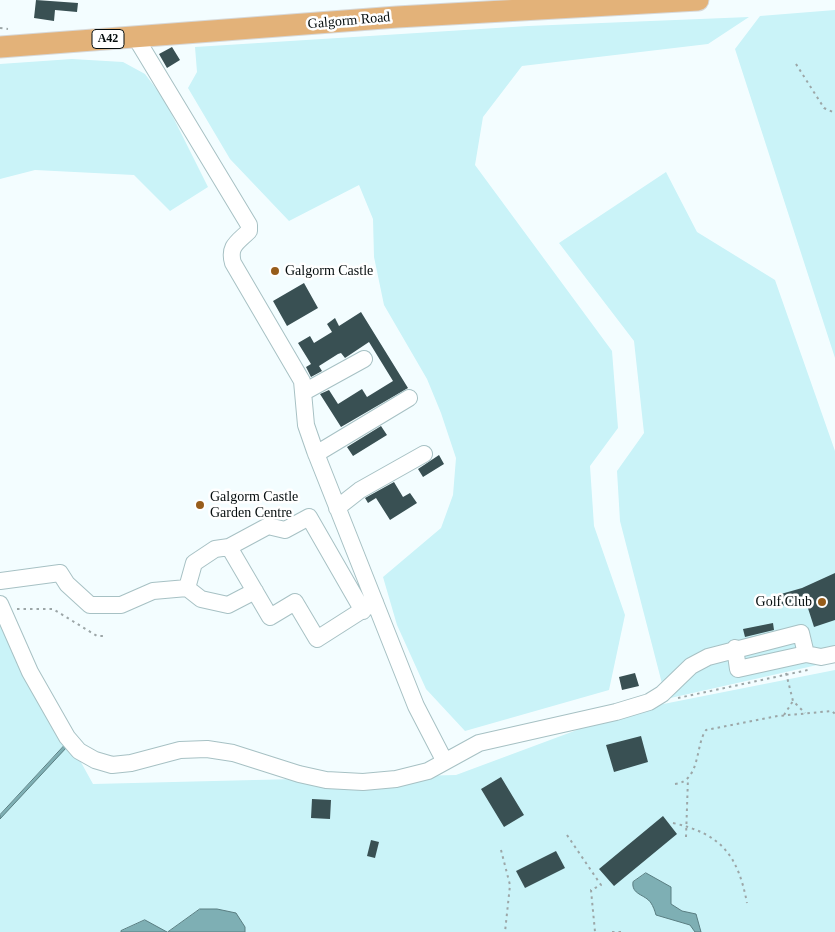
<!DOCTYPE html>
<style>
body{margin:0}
canvas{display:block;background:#f3fdff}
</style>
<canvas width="835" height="932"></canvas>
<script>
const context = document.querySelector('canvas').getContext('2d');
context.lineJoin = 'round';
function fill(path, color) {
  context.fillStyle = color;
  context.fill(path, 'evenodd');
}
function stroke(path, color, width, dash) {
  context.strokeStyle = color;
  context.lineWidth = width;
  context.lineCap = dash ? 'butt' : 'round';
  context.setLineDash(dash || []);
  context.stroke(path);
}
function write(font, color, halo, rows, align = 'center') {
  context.font = font + ' "Times New Roman",serif';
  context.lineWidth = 5;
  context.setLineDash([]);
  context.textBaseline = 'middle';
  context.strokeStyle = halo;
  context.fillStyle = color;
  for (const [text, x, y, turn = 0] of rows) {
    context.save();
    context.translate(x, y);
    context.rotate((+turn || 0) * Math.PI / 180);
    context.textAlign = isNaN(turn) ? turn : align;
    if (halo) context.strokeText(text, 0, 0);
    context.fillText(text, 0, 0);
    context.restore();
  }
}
fill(new Path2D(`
 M835 10V358L735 49 760 16Z
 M749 17 708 44 522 66 483 117 475 165 612 351 618 428 590 466 594 526 625 615 609 690 465 731 426 689 397 625 383 577 441 528 453 495 456 458 441 413 427 379 384 305 374 257 373 219 359 185 289 221 230 159 188 88 197 72 195 47 528 26Z
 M72 59 123 62 145 74 164 99 208 187 170 211 134 175 35 170 0 179V64Z
 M666 172 697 232 775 280 835 451V661L666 699 620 521 617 471 644 433 634 341 559 243Z
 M0 616 93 784 456 775 628 711 835 670V932H0Z`), '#caf3f8');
const water = new Path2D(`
 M65 745 67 747 0 819V815Z
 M646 873 671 887V904L682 911 696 914 701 932H695L690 925 656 915C655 911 653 906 651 903 645 894 631 895 633 882Z
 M200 909H217L236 913 245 927V932H168Z
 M145 920 167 932H121V931Z`);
fill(water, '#7eafb4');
stroke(water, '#5a7e82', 1);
fill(new Path2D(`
 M36 0 78 3 77 12 55 10 54 21 34 18Z
 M172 47 180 60 167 68 159 54Z
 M304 283 318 308 287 326 273 301Z
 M361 312 408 388 341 427 320 394 329 390 338 404 362 389 367 397 393 381 369 342 345 358 341 353 338 354 319 366 322 371 311 377 306 367 311 364 298 343 310 336 314 343 332 332 327 324 335 318 339 326Z
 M381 426 387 435 353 456 347 447Z
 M439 455 444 464 423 477 418 469Z
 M394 482 403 497 410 493 417 503 390 520 376 498 368 503 365 498Z
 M835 573V620L814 627 805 599 778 607 774 596 802 588Z
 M773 623 774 630 745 637 743 629Z
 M635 673 639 686 622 690 619 677Z
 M641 736 648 762 614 772 606 745Z
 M501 777 524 815 504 827 481 789Z
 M312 799 331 800 330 819 311 818Z
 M663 816 677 834 614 886 599 869Z
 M371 840 379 842 375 858 367 856Z
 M556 851 565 868 525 888 516 871Z`), '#395053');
const minor = new Path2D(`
 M136 38 249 225V231C238 242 228 246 233 263L302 381 306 425 315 451 416 706 444 760
 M304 392 364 359
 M316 454 409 398
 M337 508 360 490 424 454
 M229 547 268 526 285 530 309 517 363 611
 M0 581 60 573 67 584 90 605H121L153 591 187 588 194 563 215 549 229 547 270 617 295 602 317 639 375 602
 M187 588 201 599 228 605 255 591
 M0 604 30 672 67 737 79 751 95 760 112 765 131 763 180 750 207 749 233 753 299 774 326 780 363 782 396 779 428 771 479 743 616 712 649 702 662 694 691 666 708 657 801 633 806 654 821 657 835 654
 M735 648 738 669 806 654`);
const major = new Path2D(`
 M0 47 397 17 698 0`);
stroke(minor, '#a7c1c4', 18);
stroke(major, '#d7d8d8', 23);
stroke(new Path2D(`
 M0 28 8 29
 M796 64 824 108 835 113
 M17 609H53L97 636H104
 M786 673 793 701 805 713
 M678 698 808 670
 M784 715 793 701
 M675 784C701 781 695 745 706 730L778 716 832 711 835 714
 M673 823C722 834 738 856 747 903
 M567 835 601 885 591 890 595 932
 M686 837 688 778
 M501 850 510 885 505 932
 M612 932H625`), '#9ca6a7', 2, [2.5, 4]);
stroke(minor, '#fff', 16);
stroke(major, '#e3b279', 21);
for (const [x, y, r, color] of [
 [275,271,5,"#975d1b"],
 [200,505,5,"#975d1b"],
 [822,602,5,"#975d1b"]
]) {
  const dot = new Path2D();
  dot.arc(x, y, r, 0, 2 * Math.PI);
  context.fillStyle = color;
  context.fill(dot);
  stroke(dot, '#fff', 2);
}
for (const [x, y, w] of [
 [108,39,32]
]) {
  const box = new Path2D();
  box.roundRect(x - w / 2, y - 9.5, w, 19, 4);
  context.fillStyle = '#fff';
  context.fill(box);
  stroke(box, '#050d0e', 1);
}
write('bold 12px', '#050d0e', null, [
 ["A42",108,39]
]);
write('14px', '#050d0e', '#fff', [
 ["Galgorm Road",349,21,-5]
]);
write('14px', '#050d0e', '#fff', [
 ["Galgorm Castle",285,271],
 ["Galgorm Castle",210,497],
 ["Garden Centre",210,513],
 ["Golf Club",812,602,"right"]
], 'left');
</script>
